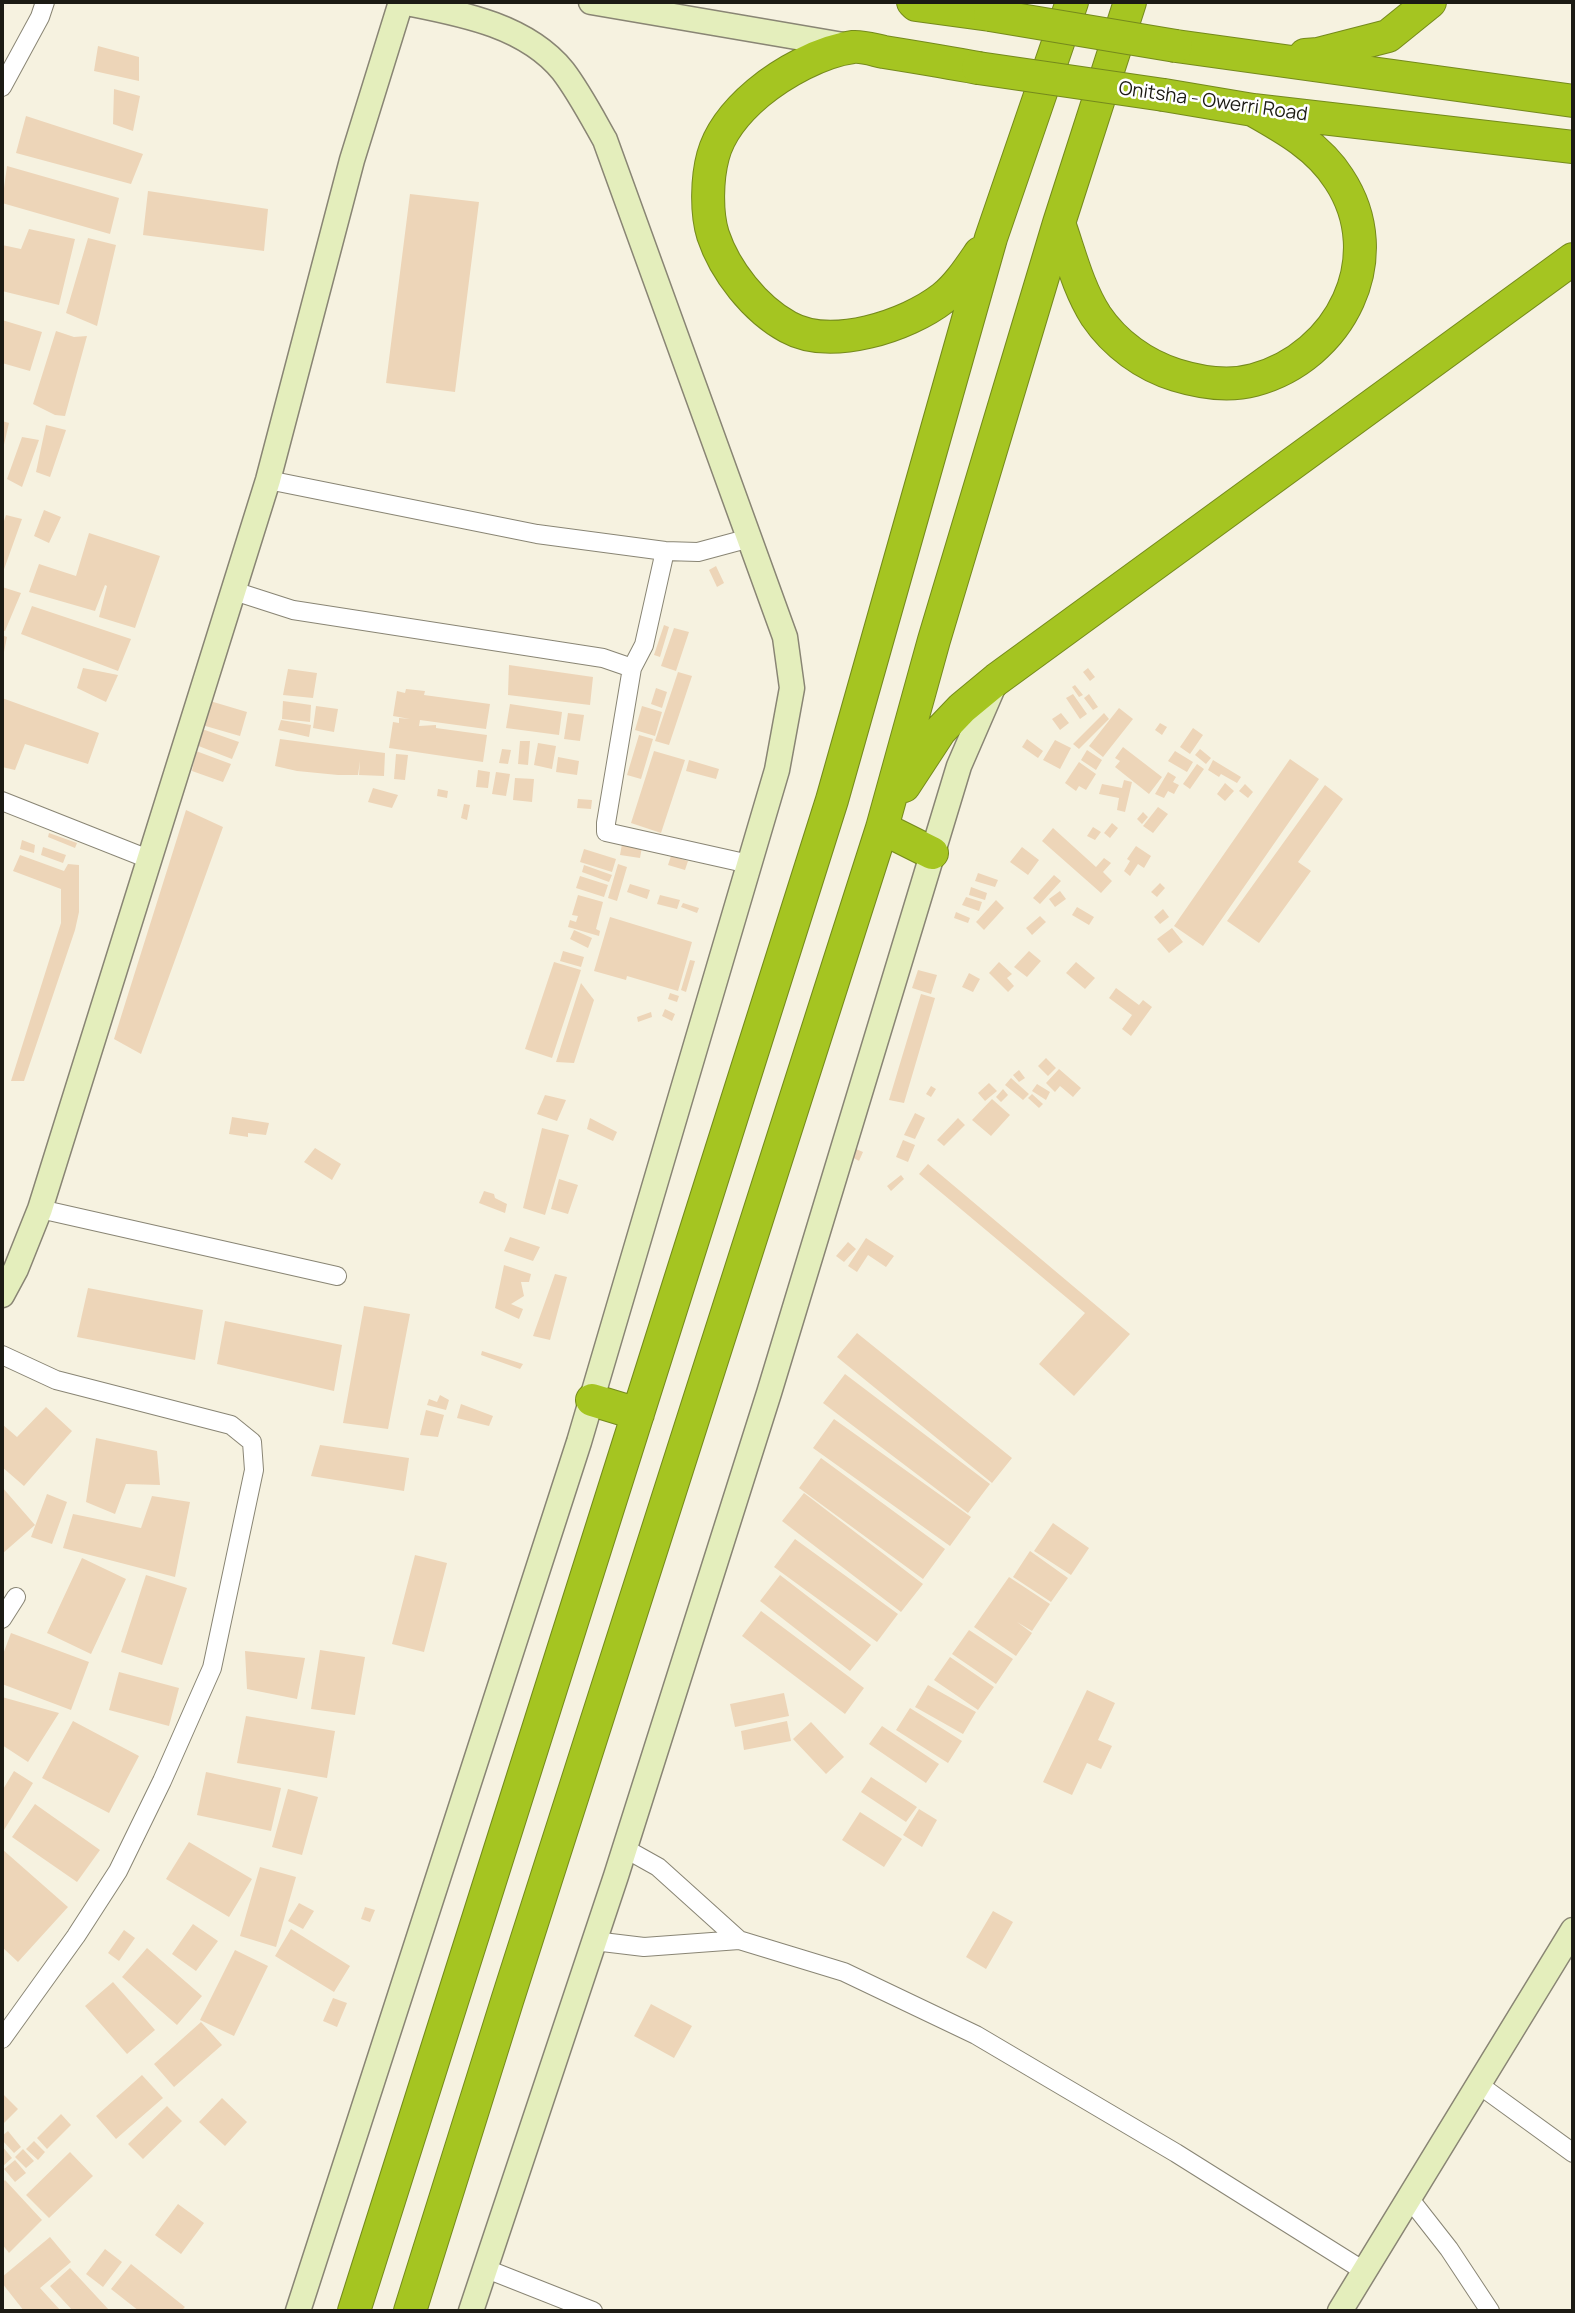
<!DOCTYPE html>
<style>
body{margin:0}
#map{position:relative;width:1575px;height:2313px;overflow:hidden;background:#f6f2e0;font-family:Manrope,sans-serif}
canvas{display:block}
.frame{position:absolute;inset:0;border:4px solid #1c1b14;pointer-events:none}
</style>
<div id="map">
<canvas width="1575" height="2313"></canvas>
<div class="frame"></div>
</div>
<script>
const context = document.querySelector('canvas').getContext('2d');
context.lineJoin = 'round';
function fill(path, color) {
  context.fillStyle = color;
  context.fill(path, 'evenodd');
}
function stroke(path, color, width, dash) {
  context.strokeStyle = color;
  context.lineWidth = width;
  context.lineCap = dash ? 'butt' : 'round';
  context.setLineDash(dash || []);
  context.stroke(path);
}
function write(font, color, halo, rows, align = 'center') {
  context.font = font + ' Manrope,sans-serif';
  context.lineWidth = 5;
  context.setLineDash([]);
  context.textBaseline = 'middle';
  context.strokeStyle = halo;
  context.fillStyle = color;
  for (const [text, x, y, turn = 0] of rows) {
    context.save();
    context.translate(x, y);
    context.rotate((+turn || 0) * Math.PI / 180);
    context.textAlign = isNaN(turn) ? turn : align;
    if (halo) context.strokeText(text, 0, 0);
    context.fillText(text, 0, 0);
    context.restore();
  }
}
fill(new Path2D(`
 M98 46 139 57V81L94 71Z
 M114 89 140 96 133 131 113 124Z
 M26 116 143 154 131 184 16 153Z
 M7 166 119 198 110 234 2 203Z
 M148 191 268 209 264 251 143 235Z
 M410 194 479 202 455 392 386 383Z
 M29 229 75 239 59 305 2 291V245L21 249Z
 M88 238 116 245 97 326 66 313Z
 M2 320 42 332 30 371 2 363Z
 M56 331 74 337 87 336 65 416 55 415 33 404Z
 M2 421 9 423 3 449H2Z
 M46 425 66 430 50 477 36 472Z
 M22 437 39 440 22 487 7 479Z
 M44 510 61 517 49 543 34 536Z
 M6 515 22 519 2 575V527Z
 M89 533 160 556 135 628 99 617 107 586 105 585 95 611 29 592 39 564 76 576Z
 M716 566 724 583 717 587 709 570Z
 M2 587 21 593 5 631 2 630Z
 M32 606 131 639 118 671 21 634Z
 M664 625 669 627 660 657 654 655Z
 M674 628 689 632 676 671 661 666Z
 M2 635 7 637 3 657 2 656Z
 M509 665 593 677 590 705 508 695Z
 M83 668 118 675 106 702 77 688Z
 M1088 668 1095 677 1090 681 1083 672Z
 M288 669 317 673 313 698 283 695Z
 M678 672 692 676 669 745 655 741Z
 M1075 685 1083 695 1079 697 1072 687Z
 M656 688 667 692 662 708 651 704Z
 M406 689 425 691 424 695 490 704 486 729 420 720 419 726 436 725V728L487 735 483 762 389 748 393 722 399 723V718L410 719 393 716 397 691 405 693Z
 M1073 694 1087 714 1080 719 1066 698Z
 M1089 694 1098 707 1093 710 1084 698Z
 M2 698 99 733 88 764 25 744 15 770 2 767Z
 M210 701 247 712 240 736 202 725Z
 M283 701 311 705 310 722 282 719Z
 M510 704 562 712 559 735 506 728Z
 M316 706 338 709 334 732 313 728Z
 M642 706 662 712 655 736 635 730Z
 M1119 708 1133 719 1103 757 1089 746Z
 M568 713 584 715 580 741 564 739Z
 M1061 713 1069 723 1060 730 1052 719Z
 M1104 713 1109 719 1079 749 1073 744Z
 M281 720 311 725 309 737 278 730Z
 M1160 723 1167 727 1162 735 1155 730Z
 M1193 728 1203 735 1190 754 1180 747Z
 M202 729 239 742 232 759 196 745Z
 M639 735 653 739 641 779 627 775Z
 M280 739 385 753 384 776 359 775 360 761 358 775H338L297 771 275 766Z
 M1027 739 1043 751 1038 758 1022 747Z
 M1055 740 1071 748 1060 769 1043 760Z
 M520 741H530L528 765 518 764Z
 M538 743 556 746 552 769 534 765Z
 M1123 747 1162 777 1149 794 1115 767 1120 761 1115 758Z
 M502 749 511 750 508 764 499 763Z
 M1200 749 1211 758 1206 764 1195 755Z
 M1087 750 1102 760 1096 770 1081 760Z
 M196 751 231 764 223 782 192 771Z
 M654 751 685 760 661 833 631 823Z
 M1175 751 1193 762 1187 772 1168 761Z
 M396 754 408 755 405 780 394 779Z
 M558 757 579 761 577 775 556 772Z
 M1290 759 1319 779 1203 946 1174 926Z
 M689 760 719 769 716 779 686 771Z
 M1213 760 1241 777 1237 783 1221 774 1219 777 1208 770Z
 M1079 762 1096 774 1086 790 1079 786 1076 791 1065 783Z
 M1197 764 1204 769 1190 789 1183 784Z
 M478 770 490 772 488 788 476 787Z
 M496 772 510 774 506 796 492 794Z
 M1168 772 1176 777 1173 782 1179 785 1174 794 1168 791 1164 798 1155 794Z
 M515 778 534 779 532 802 513 800Z
 M1124 780 1132 782 1125 812 1117 810 1119 798 1099 794 1102 784 1122 788Z
 M1225 783 1234 791 1225 801 1217 794Z
 M1245 784 1253 792 1248 798 1239 791Z
 M1325 785 1343 799 1298 862 1311 871 1259 943 1227 921Z
 M373 788 398 795 392 808 368 802Z
 M438 789 448 791 447 798 437 796Z
 M578 799 592 800 591 809 577 808Z
 M464 804 470 805 467 820 461 818Z
 M1158 807 1168 814 1153 833 1143 826Z
 M186 810 223 827 141 1054 114 1039Z
 M1143 812 1148 817 1142 824 1137 819Z
 M1112 823 1118 828 1110 838 1104 833Z
 M1093 827 1101 832 1095 840 1087 836Z
 M1053 828 1096 867 1104 858 1111 863 1103 872 1112 881 1101 893 1042 841Z
 M49 833 77 843 75 848 48 837Z
 M22 840 35 845 34 853 20 849Z
 M622 844 642 847 640 858 620 855Z
 M1136 846 1151 856 1144 868 1138 864 1130 876 1124 871 1130 861 1127 859Z
 M43 847 66 855 63 863 41 855Z
 M1022 847 1039 860 1028 875 1010 862Z
 M584 849 616 859 612 872 580 862Z
 M20 855 64 871 68 864 79 865V912L75 930 24 1081H11L61 923V889L13 871Z
 M671 856 688 861 685 870 668 865Z
 M618 864 627 867 617 901 608 898Z
 M584 865 612 875 609 882 582 872Z
 M978 873 998 880 995 887 975 881Z
 M1054 875 1061 881 1040 904 1033 898Z
 M580 876 608 885 604 897 576 888Z
 M1160 883 1165 888 1157 897 1151 892Z
 M630 884 650 890 647 899 627 892Z
 M971 887 987 893 985 900 969 895Z
 M1060 891 1066 899 1055 907 1049 899Z
 M578 895 603 902 596 929 600 931 599 936 568 927 570 920 576 922 578 916 572 915Z
 M660 895 680 900 677 909 657 904Z
 M966 897 982 902 979 911 962 905Z
 M996 900 1004 908 984 930 976 922Z
 M683 903 699 908 697 913 681 907Z
 M1077 907 1094 917 1089 925 1072 915Z
 M1163 909 1169 917 1160 924 1154 917Z
 M956 912 970 918 968 923 954 918Z
 M1040 916 1046 922 1032 935 1026 928Z
 M610 917 692 942 678 991 627 976 626 980 594 971Z
 M1172 928 1183 942 1169 953 1157 939Z
 M574 930 592 938 588 948 570 939Z
 M563 951 584 957 581 967 560 961Z
 M1029 951 1041 961 1027 977 1014 967Z
 M690 960 695 961 686 992 681 990Z
 M554 962 581 970 552 1058 525 1049Z
 M999 962 1012 974 1007 978 1014 986 1008 992 989 973Z
 M1076 962 1095 978 1085 989 1066 973Z
 M918 970 937 975 931 994 912 988Z
 M969 973 980 979 973 992 962 987Z
 M581 983 594 1000 574 1063 556 1062Z
 M1116 988 1139 1005 1143 1000 1152 1007 1131 1036 1122 1029 1132 1015 1109 998Z
 M670 993 679 996 677 1002 668 999Z
 M921 994 935 998 904 1103 889 1100Z
 M665 1009 675 1014 672 1021 662 1016Z
 M651 1012 652 1017 638 1022 637 1017Z
 M1046 1058 1056 1068 1048 1076 1038 1066Z
 M1059 1069 1081 1088 1073 1097 1060 1086 1055 1092 1046 1083Z
 M1019 1070 1025 1078 1019 1082 1013 1075Z
 M1011 1078 1029 1094 1023 1100 1005 1085Z
 M989 1083 997 1091 985 1101 978 1093Z
 M1037 1084 1050 1092 1046 1100 1032 1091Z
 M931 1086 936 1089 931 1097 926 1094Z
 M1003 1089 1008 1095 1001 1102 996 1097Z
 M1032 1094 1043 1104 1039 1108 1028 1098Z
 M545 1095 566 1100 557 1121 537 1114Z
 M992 1099 1010 1115 991 1136 972 1120Z
 M915 1113 925 1118 915 1139 904 1135Z
 M232 1117 269 1123 266 1135 248 1133V1137L229 1134Z
 M590 1118 617 1132 613 1141 587 1129Z
 M958 1118 965 1125 944 1146 937 1140Z
 M542 1128 569 1135 545 1215 523 1208Z
 M903 1140 915 1145 908 1162 896 1157Z
 M315 1148 341 1164 332 1180 304 1162Z
 M856 1149 863 1152 859 1161 852 1157Z
 M928 1164 1130 1334 1074 1396 1039 1364 1085 1313 919 1174Z
 M901 1175 904 1179 891 1191 887 1186Z
 M559 1179 578 1185 568 1214 551 1209Z
 M484 1191 494 1194 495 1198 507 1204 505 1213 479 1203Z
 M510 1237 540 1247 533 1261 504 1251Z
 M866 1238 894 1256 886 1267 868 1255 857 1272 848 1266Z
 M848 1242 856 1249 844 1262 836 1256Z
 M504 1265 531 1274 529 1282H521L524 1296 511 1304 523 1309 519 1319 495 1308Z
 M555 1274 567 1277 550 1340 533 1336Z
 M88 1288 203 1310 195 1360 77 1337Z
 M364 1306 410 1314 388 1429 343 1423Z
 M225 1321 342 1345 334 1391 217 1364Z
 M857 1333 1012 1458 992 1483 837 1357Z
 M482 1351 523 1364 520 1369 481 1355Z
 M845 1374 990 1484 968 1513 823 1403Z
 M440 1395 449 1400 446 1410 427 1405 429 1399 437 1402Z
 M461 1404 493 1416 489 1426 457 1418Z
 M46 1407 72 1431 24 1486 2 1467V1424L17 1437Z
 M426 1410 444 1415 438 1437 420 1435Z
 M834 1419 971 1517 950 1546 813 1448Z
 M96 1438 157 1451 160 1485 126 1484 115 1514 86 1502Z
 M320 1445 409 1458 404 1491 311 1476Z
 M821 1458 945 1549 923 1579 799 1488Z
 M2 1487 35 1525 2 1554Z
 M804 1493 923 1584 901 1612 782 1521Z
 M47 1494 67 1502 52 1544 31 1537Z
 M152 1496 190 1502 175 1577 63 1548 73 1514 141 1528Z
 M1053 1523 1089 1548 1071 1575 1034 1551Z
 M795 1539 898 1614 877 1642 774 1567Z
 M1030 1551 1068 1578 1051 1602 1013 1577Z
 M415 1555 447 1563 424 1652 392 1644Z
 M82 1558 126 1579 91 1654 47 1633Z
 M146 1575 187 1588 162 1665 121 1652Z
 M780 1575 871 1645 850 1671 760 1601Z
 M1009 1577 1050 1604 1032 1631 1017 1622 1032 1633 1016 1656 974 1627Z
 M761 1611 864 1688 845 1714 742 1636Z
 M969 1630 1013 1659 996 1684 952 1654Z
 M11 1633 89 1662 71 1710 2 1684V1657Z
 M320 1650 365 1657 355 1715 311 1709Z
 M245 1651 305 1658 297 1699 247 1689Z
 M950 1657 994 1687 978 1710 934 1680Z
 M119 1672 179 1688 169 1726 109 1710Z
 M928 1685 976 1712 963 1734 915 1707Z
 M1087 1690 1115 1703 1098 1740 1112 1746 1101 1769 1087 1763 1072 1795 1043 1782Z
 M784 1693 789 1716 735 1727 730 1704Z
 M2 1697 59 1713 28 1762 2 1745Z
 M910 1708 962 1741 948 1763 896 1730Z
 M246 1716 335 1731 327 1778 237 1763Z
 M73 1721 139 1756 109 1813 42 1778Z
 M787 1721 791 1741 744 1750 741 1731Z
 M811 1722 844 1757 826 1774 793 1739Z
 M882 1726 939 1764 926 1783 869 1744Z
 M14 1771 33 1783 4 1830 2 1827V1791Z
 M206 1772 281 1788 271 1831 197 1815Z
 M871 1777 917 1807 906 1822 861 1792Z
 M288 1789 318 1797 302 1855 272 1847Z
 M35 1804 100 1850 77 1882 12 1837Z
 M919 1809 937 1820 922 1847 903 1835Z
 M860 1812 902 1839 884 1867 842 1840Z
 M189 1842 252 1879 229 1917 166 1879Z
 M2 1849 68 1907 18 1962 2 1947Z
 M260 1867 296 1877 276 1947 240 1936Z
 M299 1903 314 1911 303 1929 288 1921Z
 M365 1907 375 1910 370 1922 361 1919Z
 M993 1911 1013 1922 986 1969 966 1957Z
 M193 1924 218 1941 196 1971 172 1954Z
 M291 1929 350 1966 334 1992 275 1956Z
 M124 1930 135 1938 119 1961 108 1953Z
 M147 1948 202 1996 177 2025 122 1977Z
 M235 1950 268 1966 234 2036 200 2020Z
 M113 1982 155 2030 127 2054 85 2006Z
 M333 1998 347 2003 337 2027 323 2021Z
 M651 2004 692 2026 674 2058 634 2036Z
 M201 2022 222 2045 174 2087 154 2064Z
 M142 2075 163 2098 116 2139 96 2116Z
 M2 2093 18 2109 3 2124 2 2122Z
 M222 2098 247 2122 225 2146 199 2122Z
 M167 2106 182 2121 143 2159 128 2144Z
 M61 2114 71 2125 47 2149 37 2138Z
 M8 2131 21 2147 14 2153 2 2140V2136Z
 M34 2141 45 2152 38 2160 26 2149Z
 M2 2146 12 2158 2 2167Z
 M23 2149 34 2161 26 2168 15 2157Z
 M70 2152 93 2176 49 2218 26 2195Z
 M15 2160 26 2173 15 2182 4 2169Z
 M5 2180 42 2220 9 2253 2 2244V2183Z
 M178 2204 204 2223 181 2254 155 2235Z
 M50 2237 71 2262 40 2288 61 2311H24L2 2283V2277Z
 M105 2249 122 2262 103 2287 86 2274Z
 M131 2264 185 2307 181 2311H139L111 2289Z
 M70 2268 110 2311H73L50 2286Z`), '#edd5b8');
const street = new Path2D(`
 M2 87 40 17 45 2
 M268 480 537 534 665 551 698 552 750 538
 M234 591 293 610 603 658 632 668 644 645 665 551
 M632 668 606 823V832L749 864
 M2 801 151 860
 M40 1209 337 1276
 M2 1355 56 1380 231 1425 252 1442 254 1470 212 1668 162 1781 118 1871 76 1936 2 2039
 M2 1619 16 1597
 M624 1848 658 1867 739 1940
 M594 1941 644 1947 739 1940 844 1972 976 2035 1176 2153 1364 2271
 M1478 2084 1573 2153
 M1409 2198 1449 2249 1490 2311
 M484 2268 593 2311`);
const secondary = new Path2D(`
 M591 2 849 46
 M2 1295 16 1269 40 1209 268 480 352 160 401 2
 M298 2311 579 1442 777 770 792 688 785 637 605 140C592 117 579 92 563 71 525 24 457 13 402 2
 M471 2311 616 1876 769 1393 959 766 995 683
 M1340 2311 1573 1930`);
const highway = new Path2D(`
 M913 2 916 5 990 15
 M1176 46 1573 101
 M1305 55 1318 54 1388 36 1430 2
 M978 68C946 62 915 57 884 52 874 50 862 46 853 47 821 51 782 73 758 93 739 109 720 130 713 156 707 178 706 213 713 235 725 271 755 309 788 327 831 351 907 326 943 298 958 286 969 269 980 253
 M1164 95 1253 110 1573 147
 M1059 223C1070 254 1078 288 1096 316 1115 344 1144 365 1176 375 1202 383 1228 387 1254 380 1340 357 1391 258 1339 179 1319 147 1285 128 1253 110
 M904 786 940 731 962 708 997 679 1573 259
 M882 828 932 853
 M592 1400 638 1414
 M354 2311 832 800 991 238 1072 2
 M410 2311 508 1998 882 828 934 640 1059 223 1130 2`);
stroke(street, '#898574', 20);
stroke(secondary, '#898574', 27);
stroke(highway, '#758a1c', 34);
stroke(street, '#fff', 18);
stroke(secondary, '#e4eebc', 24);
stroke(highway, '#a5c521', 32);
const highwayBridge = new Path2D(`
 M990 15 1176 46
 M978 68 1164 95`);
stroke(highwayBridge, '#758a1c', 34, []);
stroke(highwayBridge, '#a5c521', 32);
write('19px', '#1c1b14', '#fff', [
 ["Onitsha - Owerri Road",1213,102,8]
]);
</script>
